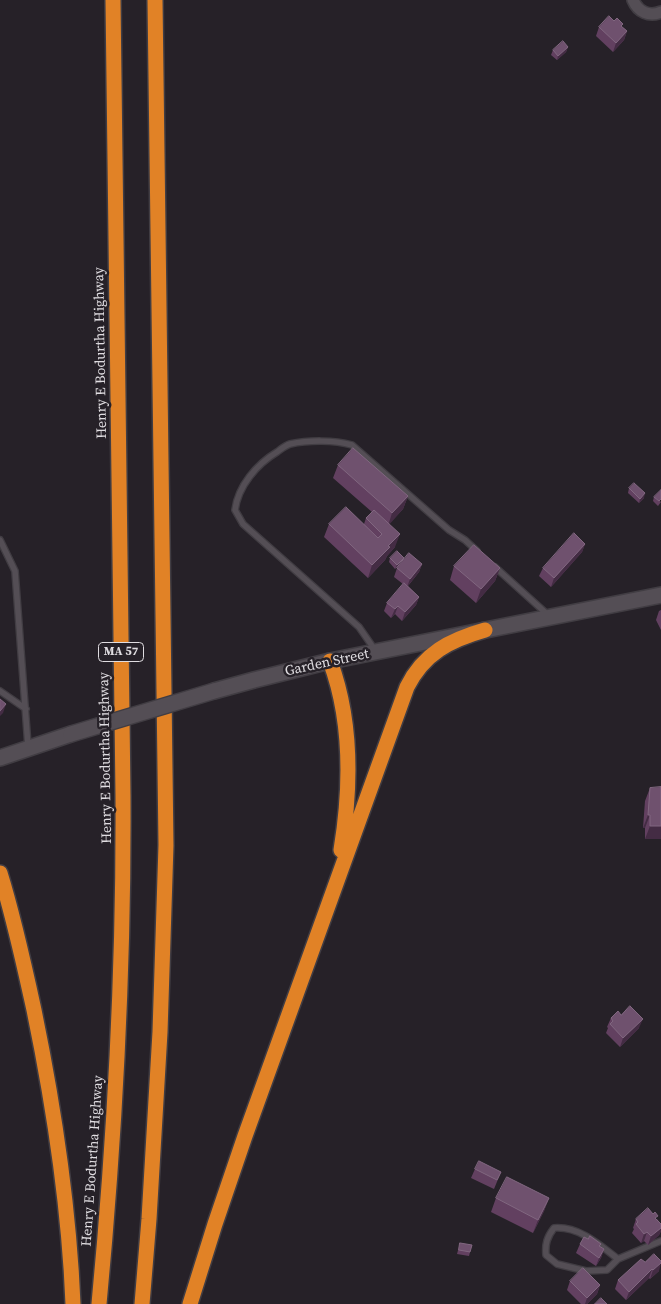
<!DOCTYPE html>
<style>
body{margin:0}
canvas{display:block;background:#262128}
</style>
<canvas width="661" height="1304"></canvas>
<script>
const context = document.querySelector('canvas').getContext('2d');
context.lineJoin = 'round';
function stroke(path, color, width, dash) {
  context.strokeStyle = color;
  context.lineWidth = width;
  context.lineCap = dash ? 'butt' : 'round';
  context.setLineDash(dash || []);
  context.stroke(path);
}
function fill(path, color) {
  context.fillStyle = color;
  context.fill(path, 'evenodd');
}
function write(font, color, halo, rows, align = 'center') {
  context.font = font + ' "Source Serif 4",serif';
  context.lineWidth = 5;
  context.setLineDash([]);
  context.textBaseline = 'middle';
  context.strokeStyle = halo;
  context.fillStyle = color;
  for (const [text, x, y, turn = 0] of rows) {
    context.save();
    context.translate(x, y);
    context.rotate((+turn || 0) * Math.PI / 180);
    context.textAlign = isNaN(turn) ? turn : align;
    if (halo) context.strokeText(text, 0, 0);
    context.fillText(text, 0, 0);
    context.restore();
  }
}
const lane = new Path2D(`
 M0 540 15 571 28 746
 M495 567 547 614
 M375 650 359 627 243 524 235 510C238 486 257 464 277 452 281 449 286 445 290 444 309 440 334 440 352 445L449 530 465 540 477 551
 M0 691 26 709
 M618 1259C600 1245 579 1226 554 1228 547 1237 545 1244 546 1255L557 1264 586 1271 607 1270 618 1259 661 1241`);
const street = new Path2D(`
 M633 0C638 12 649 17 661 12`);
const secondary = new Path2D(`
 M214 691 254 680 330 661 661 595
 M0 758 71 734`);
const highway = new Path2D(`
 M330 661C352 720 351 789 341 850
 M0 873C14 918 24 964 34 1010 54 1107 69 1205 73 1304
 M99 1304C115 1135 124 965 123 795L113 0
 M142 1304 149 1219 160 1032 166 845 155 0
 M190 1304 215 1224 245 1136 407 687C424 653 450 640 485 630`);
stroke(lane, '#413d43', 8);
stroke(street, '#413d43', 14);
stroke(secondary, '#413d43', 18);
stroke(highway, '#413d43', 18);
stroke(lane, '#544e55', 5.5);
stroke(street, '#544e55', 11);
stroke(secondary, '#544e55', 15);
stroke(highway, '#e18226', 15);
const secondaryBridge = new Path2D(`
 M71 734 214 691`);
stroke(secondaryBridge, '#413d43', 18, []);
stroke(secondaryBridge, '#544e55', 15);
fill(new Path2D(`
 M614 21 627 31 624 40 613 52 596 36 599 27Z
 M568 47 566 52 557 60 551 55 553 50Z
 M338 465 408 496 403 509 389 524 395 547 387 556 385 560 368 578 324 537 329 524H364L366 518 372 512 333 478Z
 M629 488 644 498 639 503 628 493Z
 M654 497 661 502 658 506 653 501Z
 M585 544 582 552 551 587 539 576 543 568Z
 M390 558H404L403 561 422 564 419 572 408 586 419 597 416 605 402 621 395 614 391 618 384 611 387 603 403 584 394 577 397 568 400 565 395 569 389 562Z
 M454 566 500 568 495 581 476 603 450 580Z
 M661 610V630L656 620 659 611Z
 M650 788 661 839H645V828H643L645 801Z
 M621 1015 639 1028 620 1047 606 1033 608 1028 607 1027 611 1018Z
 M475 1169 501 1172 494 1189 471 1178Z
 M496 1198H549L544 1211 533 1233 491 1212Z
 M636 1219H657L661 1224V1231L659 1235 648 1245 644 1241 641 1243 632 1233 634 1229 633 1228Z
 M460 1243 470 1252 469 1256 457 1254Z
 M580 1244 600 1247 604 1249 601 1258 596 1266 576 1253Z
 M645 1262 659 1271 650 1279 649 1278 626 1300 615 1289 618 1280Z
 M570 1281 600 1285 597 1294 587 1304H581L567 1290Z`), '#624060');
fill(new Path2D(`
 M627 31 624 40 613 52 616 43Z
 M568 47 566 52 557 60 558 56Z
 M645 493 644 498 639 503 640 499Z
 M408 496 403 509 388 526 392 513Z
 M400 534 395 547 387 556 385 560 368 578 372 565 388 546Z
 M585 544 582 552 551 587 554 578Z
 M404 558 403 562 395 569 397 565Z
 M422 564 419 572 407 587 410 579Z
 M500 568 495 581 476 603 481 589Z
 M419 597 416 605 402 621 405 612Z
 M398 606 395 614 391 618 395 609Z
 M6 704 3 713 0 716V711Z
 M648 815H650L645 828H643Z
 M650 826H661V839H645Z
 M643 1019 639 1028 620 1047 623 1038Z
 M549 1198 544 1211 533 1233 538 1220Z
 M661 1228V1231L659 1235 648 1245 651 1236Z
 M647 1232 644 1241 641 1243 644 1234Z
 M604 1249 601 1258 596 1266 599 1258Z
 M661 1263 659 1271 650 1279 653 1270Z
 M652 1269 649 1278 626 1300 629 1292Z
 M600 1285 597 1294 587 1304H585L587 1298Z`), '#442c44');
const building = new Path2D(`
 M609 16 614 21 617 18 623 24 621 26 627 31 616 43 599 27Z
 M563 41 568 47 558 56 553 50Z
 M353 448 408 496 392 513 338 465Z
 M634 483 645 493 640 499 629 488Z
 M661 490V499L659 501 654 497Z
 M346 507 378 538 382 534 366 518 374 510 400 534 388 546 390 547 372 565 329 524Z
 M574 533 585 544 554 578 543 568Z
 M474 545 500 568 481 589 454 566Z
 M397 551 404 558 397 565 390 558Z
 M409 553 422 564 410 579 397 568Z
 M404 583 419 597 405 612 398 606 395 609 387 603Z
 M0 699 6 704 0 711Z
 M661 787V826H650V815H648L650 788Z
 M630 1006 643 1019 623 1038 610 1024 613 1021 611 1018 618 1011 621 1015Z
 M479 1161 501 1172 497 1180 475 1169Z
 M507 1177 549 1198 538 1220 496 1198Z
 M648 1208 653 1214 655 1212 658 1216 655 1218 661 1224V1228L651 1236 647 1232 644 1234 636 1224 638 1222 636 1219Z
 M590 1236 601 1244 599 1246 604 1249 599 1258 580 1244 584 1237 588 1239Z
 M460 1243 472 1245 470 1252 459 1250Z
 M654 1254 661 1261V1263L653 1270 652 1269 629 1292 618 1280 641 1259 645 1262Z
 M583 1268 600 1285 587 1298 570 1281Z
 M601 1298 607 1304H595Z`);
fill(building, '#6f516e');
stroke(building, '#816780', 1);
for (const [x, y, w] of [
 [121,652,45]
]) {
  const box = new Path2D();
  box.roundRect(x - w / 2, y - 9.5, w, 19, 4);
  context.fillStyle = '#262128';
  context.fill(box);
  stroke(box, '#e0dde1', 1);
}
write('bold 12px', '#e0dde1', null, [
 ["MA 57",121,652]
]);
write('14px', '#e0dde1', '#262128', [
 ["Henry E Bodurtha Highway",101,353,-91],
 ["Garden Street",327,663,-12],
 ["Henry E Bodurtha Highway",106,758,-91],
 ["Henry E Bodurtha Highway",93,1161,-86]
]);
</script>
